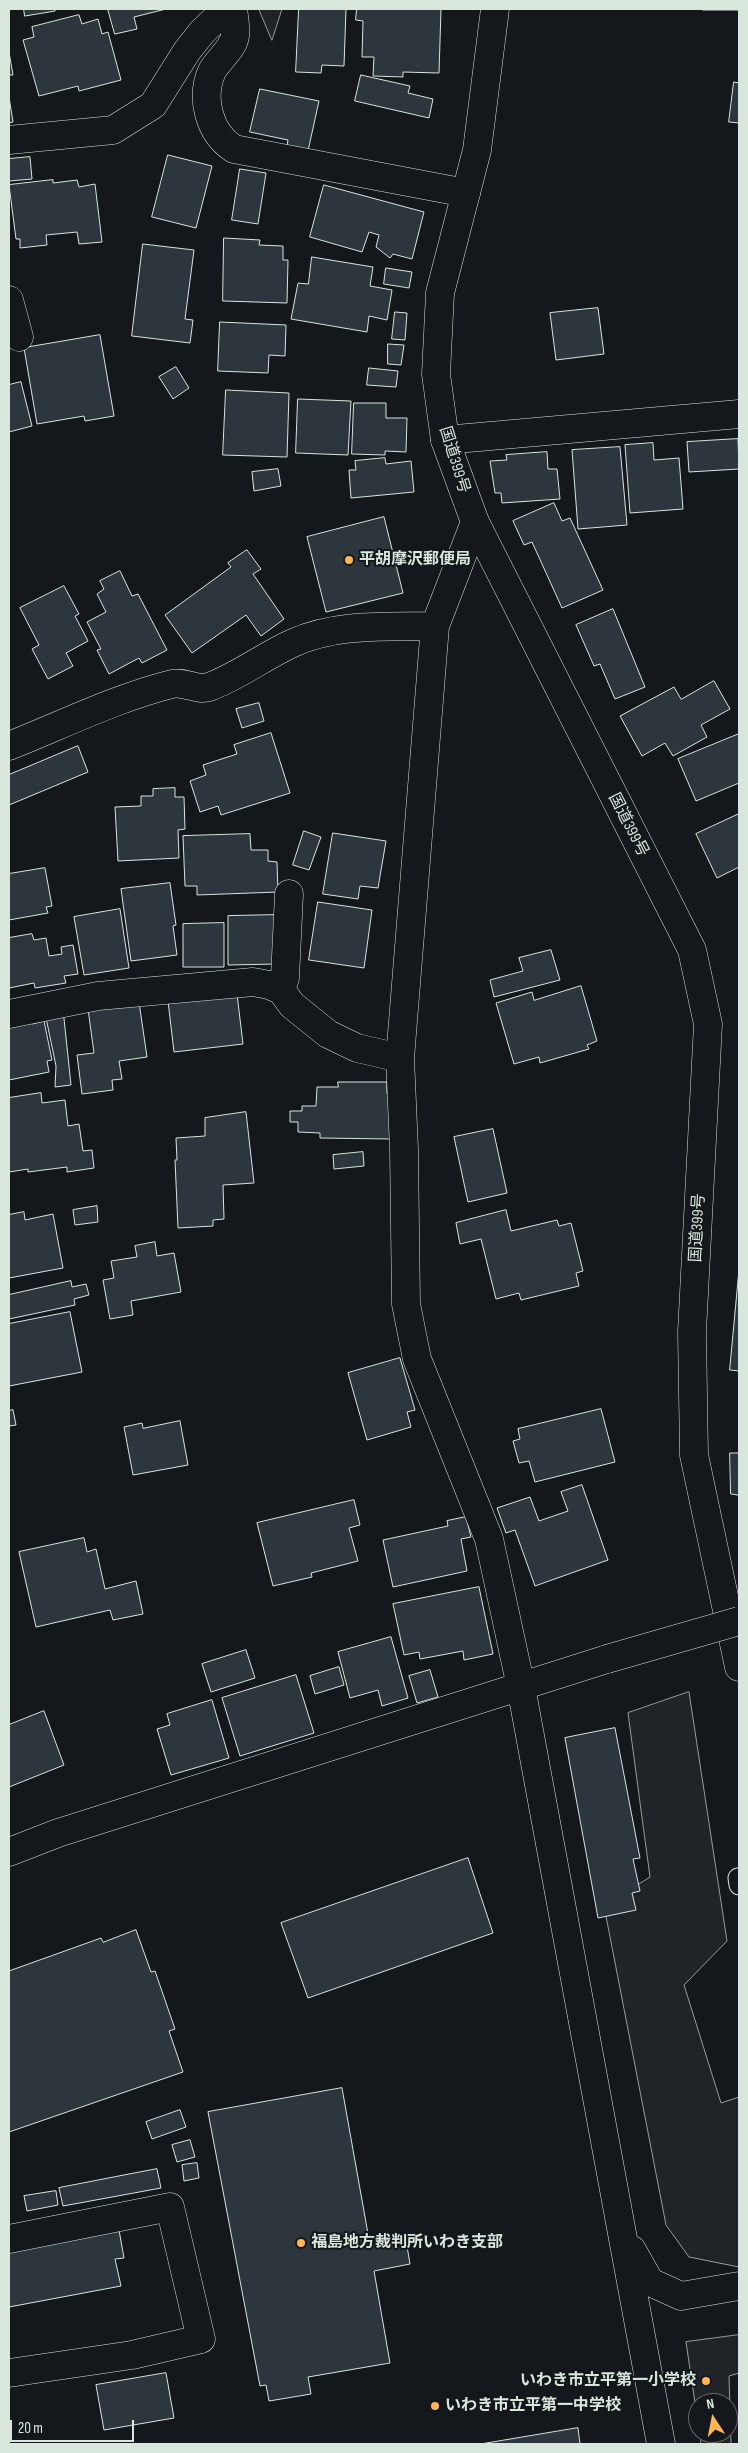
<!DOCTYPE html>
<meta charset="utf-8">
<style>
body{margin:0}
#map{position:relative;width:748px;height:2453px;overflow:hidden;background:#14181c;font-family:"Sofia Sans Condensed",sans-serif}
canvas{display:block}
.frame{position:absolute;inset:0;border:10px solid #d8e6dc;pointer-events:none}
.north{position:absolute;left:688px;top:2393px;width:50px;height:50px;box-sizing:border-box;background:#14181c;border:1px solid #626a69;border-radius:50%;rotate:349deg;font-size:14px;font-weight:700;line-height:20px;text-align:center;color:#d8e6dc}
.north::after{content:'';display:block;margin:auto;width:18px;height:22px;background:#ffb74d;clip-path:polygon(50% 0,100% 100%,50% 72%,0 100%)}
.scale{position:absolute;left:10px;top:2420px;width:124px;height:22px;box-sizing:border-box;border:2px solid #d8e6dc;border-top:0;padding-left:6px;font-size:15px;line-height:18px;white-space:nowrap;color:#d8e6dc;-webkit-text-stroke:4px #14181c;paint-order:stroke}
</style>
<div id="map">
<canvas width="748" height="2453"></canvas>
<div class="frame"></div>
<div class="north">N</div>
<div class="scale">20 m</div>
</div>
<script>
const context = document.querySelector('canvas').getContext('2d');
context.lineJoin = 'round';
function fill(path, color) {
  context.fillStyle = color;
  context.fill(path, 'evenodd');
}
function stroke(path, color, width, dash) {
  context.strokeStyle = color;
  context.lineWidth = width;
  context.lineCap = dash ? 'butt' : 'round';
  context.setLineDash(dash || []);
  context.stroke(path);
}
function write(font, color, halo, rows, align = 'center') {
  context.font = font + ' "Sofia Sans Condensed","Noto Sans JP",sans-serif';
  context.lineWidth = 4;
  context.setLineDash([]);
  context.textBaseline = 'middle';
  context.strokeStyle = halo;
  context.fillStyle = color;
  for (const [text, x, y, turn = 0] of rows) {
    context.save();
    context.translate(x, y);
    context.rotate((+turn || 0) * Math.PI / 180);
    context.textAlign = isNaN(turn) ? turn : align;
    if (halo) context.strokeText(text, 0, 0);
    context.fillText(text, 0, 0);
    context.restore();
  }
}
const green = new Path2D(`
 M259 9H282L272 40Z
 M689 1692 727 1941 684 1985 721 2103 739 2097V2267L689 2257 666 2225 604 1906 650 1877 628 1713Z
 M739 2335V2373L729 2376 731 2444H701L700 2433H728V2403H698V2423L686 2342Z`);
fill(green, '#202428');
stroke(green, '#939e99', 1);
const building = new Path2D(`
 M24 9H55V11L25 16Z
 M108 9H166L134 17 137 29 115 34Z
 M299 9H346L344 66 322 65 321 73 296 72Z
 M357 9H441L439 73 403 72V77L373 76 374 57H362L363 21 356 20Z
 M703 9H739V10H703Z
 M79 15 82 24 98 19 102 34 108 32 121 80 79 91 78 86 39 96 23 40 34 37 32 27Z
 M9 52 13 75H9Z
 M361 75 410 86 408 93 433 99 429 118 355 101Z
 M734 82 739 83V123L729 122Z
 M260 89 319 101 308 151 287 146 288 140 250 132Z
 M9 97 13 122 9 123Z
 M168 155 212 166 196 228 152 217Z
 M30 157 32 179 9 181V159Z
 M240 169 266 173 258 224 232 220Z
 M53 180V183L77 180 79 187 95 184 102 242 79 244 77 232 46 235 47 245 20 248V239H16L9 185Z
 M324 185 424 212 412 259 393 254 390 258 376 247 379 235 369 232 362 252 310 237Z
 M224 238 260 240 259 245 283 246V260H288L287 303 223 301Z
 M143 244 194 250 185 319 193 320 190 343 132 336Z
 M312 257 373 267 370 286 392 290 387 320 369 316 367 332 291 319 298 283 308 284Z
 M386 268 412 272 409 288 384 284Z
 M598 308 604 354 556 360 550 313Z
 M395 312 407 313 405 340 392 339Z
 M220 322 286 325 285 356 269 355 268 373 218 371Z
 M100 335 114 416 85 421 84 416 37 424 24 348Z
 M388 344 404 345 401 365 388 364Z
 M176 367 189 388 173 399 159 377Z
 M369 368 398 371 396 387 367 385Z
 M21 382 32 426 9 432V385Z
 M226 390 289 393 287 457 223 455Z
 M298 399 351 401 348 455 296 453Z
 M354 403H386V418H407L406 452 385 451V455L352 454Z
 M738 439 739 469 689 472 687 442Z
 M653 443 654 460 679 458 683 509 630 513 625 445Z
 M620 447 627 525 578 529 572 450Z
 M547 452 548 469H557L560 499 502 503 501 493H495L490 461 507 460 506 455Z
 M385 458 386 464 411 461 414 492 351 498 349 470H356L355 461Z
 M278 469 281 486 254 491 252 472Z
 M554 503 562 521 570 518 603 590 562 608 532 542 524 545 513 521Z
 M384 517 403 593 326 612 307 537Z
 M247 550 261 569 253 574 284 619 261 636 246 615 192 653 165 615 231 567 228 563Z
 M120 571 132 596 138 594 167 650 142 663 139 658 109 674 97 650 101 649 87 622 106 612 97 594 104 589 100 581Z
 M64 586 79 614 75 616 88 641 66 653 73 666 48 679 32 649 39 645 20 608Z
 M613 609 645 687 615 699 600 664 594 666 576 625Z
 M714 681 730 709 701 725 707 737 673 756 665 743 642 756 620 716 674 687 681 699Z
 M259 703 264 721 242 728 236 709Z
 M271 733 290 793 221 815 218 806 200 812 190 781 206 775 203 765 237 754 234 745Z
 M739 734V783L696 801 678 759Z
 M78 746 88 772 9 805V775Z
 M175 788V797H184L185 829 178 830 179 858 118 861 115 807 141 806V796H153V789Z
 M739 814V867L717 878 696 834Z
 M304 831 321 837 309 870 293 865Z
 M333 833 386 841 378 888 360 886 358 899 323 894Z
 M250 834 251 850H268V861L277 862 278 892 197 895V886H185L183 836Z
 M45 868 52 906 46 907 48 913 9 920V874Z
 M170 883 176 925 173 926 177 955 131 961 121 889Z
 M318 902 372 910 364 968 309 960Z
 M120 909 129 968 84 975 74 917Z
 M276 915V964L228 965V916Z
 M224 923V967H183V924Z
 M32 934 34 940 46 938 49 956 62 954 61 947 73 945 78 974 64 976 66 983 35 988 34 983 9 988V938Z
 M551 950 560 980 494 997 490 980 523 971 519 958Z
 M581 986 597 1041 587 1045 589 1049 540 1063 539 1057 514 1064 496 1003 532 992 534 1000Z
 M237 994 243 1044 174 1052 168 1001Z
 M139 1002 147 1057 119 1061 122 1079 112 1080 113 1090 82 1094 77 1055 94 1053 88 1009Z
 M63 1009 71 1085 55 1087 56 1066 45 1013Z
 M31 1019 32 1024 44 1021 52 1060 47 1061 49 1072 9 1080V1024Z
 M338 1082H387V1094H391V1139L320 1138V1133L298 1132V1122H290V1111H302V1106H316L317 1087H338Z
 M41 1093 42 1103 65 1100 68 1126 79 1124 83 1151 92 1150 94 1168 67 1172V1167L28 1172V1169L9 1172V1098Z
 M246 1112 254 1183 223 1185 224 1219 213 1220V1226L178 1228 175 1160H177L176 1138 205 1136V1118Z
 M493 1129 507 1193 468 1202 454 1137Z
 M363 1152 364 1166 334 1169 333 1155Z
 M97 1206 98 1222 75 1225 73 1210Z
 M506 1210 511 1231 557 1220 559 1226 571 1223 583 1271 576 1273 579 1286 521 1300 519 1293 496 1299 481 1239 460 1244 456 1223Z
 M24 1212 25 1220 53 1214 63 1268 9 1278V1215Z
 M155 1242 157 1256 174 1253 181 1292 131 1301 133 1315 110 1319 103 1280 114 1278 111 1261 137 1257 135 1246Z
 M739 1270V1371L730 1370Z
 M71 1281 72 1287 86 1284 89 1295 74 1299 75 1305 9 1319V1295Z
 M70 1312 82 1372 9 1386V1324Z
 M400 1358 415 1410 407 1412 411 1427 367 1440 348 1373Z
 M601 1409 615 1462 535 1482 529 1461 519 1463 513 1441 520 1439 518 1429Z
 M13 1410 16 1425 9 1426V1411Z
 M180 1421 188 1465 133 1475 124 1427 142 1423 143 1428Z
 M730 1453H739V1498L738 1495 731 1494Z
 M582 1485 608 1560 535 1586 515 1530 506 1533 497 1508 530 1497 539 1521 568 1511 561 1492Z
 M354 1500 360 1525 349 1528 358 1561 311 1573 312 1577 273 1586 257 1523Z
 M466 1517 471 1537 461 1539 467 1571 393 1587 383 1540 448 1526 447 1521Z
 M84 1538 87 1552 96 1549 105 1589 136 1581 143 1614 113 1620 110 1610 36 1627 19 1552Z
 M479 1587 493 1654 464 1660 463 1651 420 1659 419 1652 404 1655 393 1604Z
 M391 1637 408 1698 382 1706 378 1690 350 1698 338 1652Z
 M246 1650 255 1678 211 1692 202 1664Z
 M339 1667 344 1685 315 1694 310 1676Z
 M430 1670 438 1697 417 1703 409 1676Z
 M296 1675 314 1733 240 1756 222 1698Z
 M212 1700 229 1758 171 1775 157 1729 170 1725 167 1714Z
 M44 1711 64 1765 9 1787V1725Z
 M615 1728 640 1858 633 1859 640 1891 632 1893 636 1910 598 1918 565 1738Z
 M468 1858 493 1933 308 1998 281 1923Z
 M136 1930 151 1972 155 1971 175 2029 169 2031 183 2072 9 2132V1971L101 1938 103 1942Z
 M342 2088 370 2245 406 2240 410 2264 374 2271 390 2363 308 2377 311 2394 269 2401 266 2385 260 2386 208 2112Z
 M180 2110 186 2127 152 2139 146 2122Z
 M190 2140 195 2157 177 2162 172 2145Z
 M197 2163 199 2178 184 2181 182 2165Z
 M157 2169 161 2188 63 2206 59 2188Z
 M56 2191 58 2205 27 2211 24 2196Z
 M119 2230 124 2258 115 2259 121 2286 9 2307V2251Z
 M166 2373 174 2418 104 2430 96 2385Z
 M578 2428 580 2444H481Z`);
fill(building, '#2c363c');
stroke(building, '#d8e6dc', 1);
const service = new Path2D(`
 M738 1878 739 1885`);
const minor = new Path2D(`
 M233 9C234 17 236 27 235 36 233 49 218 60 212 71 200 98 209 133 234 149L466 193
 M9 140 113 130 153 105 187 51 202 32 219 16 233 10
 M9 300 19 337
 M445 440 739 414
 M475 522 435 626 400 1058 404 1149 406 1304 417 1359 489 1539 521 1687 661 2444
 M9 746C62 725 116 698 172 684 183 681 198 691 209 687 239 676 264 656 293 643 337 623 388 627 435 626
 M281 990 285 978 289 894
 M9 1014 98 996 253 982 269 985 281 990 292 1005 328 1034 357 1048 400 1058
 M9 1852 58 1833 607 1659
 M9 2239 170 2207 201 2339 132 2355 9 2373
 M632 2250 650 2282 681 2296 739 2286`);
const trunk = new Path2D(`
 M495 9 477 150 440 293 436 374 445 440 475 522 692 950 708 1024 692 1332 694 1455 739 1667`);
stroke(service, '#d8e6dc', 21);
stroke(minor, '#d8e6dc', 29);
stroke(trunk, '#d8e6dc', 29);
stroke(service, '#14181c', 19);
stroke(minor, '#14181c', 28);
stroke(trunk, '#14181c', 28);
const minorBridge = new Path2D(`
 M607 1659 739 1621`);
stroke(minorBridge, '#d8e6dc', 29, []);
stroke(minorBridge, '#14181c', 28);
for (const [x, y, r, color] of [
 [349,560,5,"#ffb74d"],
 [301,2243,5,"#ffb74d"],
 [706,2381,5,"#ffb74d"],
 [435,2406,5,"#ffb74d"]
]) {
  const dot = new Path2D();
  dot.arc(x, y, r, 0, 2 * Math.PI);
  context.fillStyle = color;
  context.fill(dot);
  stroke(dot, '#14181c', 2);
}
write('16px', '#d8e6dc', '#14181c', [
 ["国道399号",454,460,73],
 ["国道399号",628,825,63],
 ["国道399号",698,1228,-87]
]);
write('bold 16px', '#d8e6dc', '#14181c', [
 ["平胡摩沢郵便局",359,560],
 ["福島地方裁判所いわき支部",311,2243],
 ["いわき市立平第一小学校",696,2381,"right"],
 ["いわき市立平第一中学校",445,2406]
], 'left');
</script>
